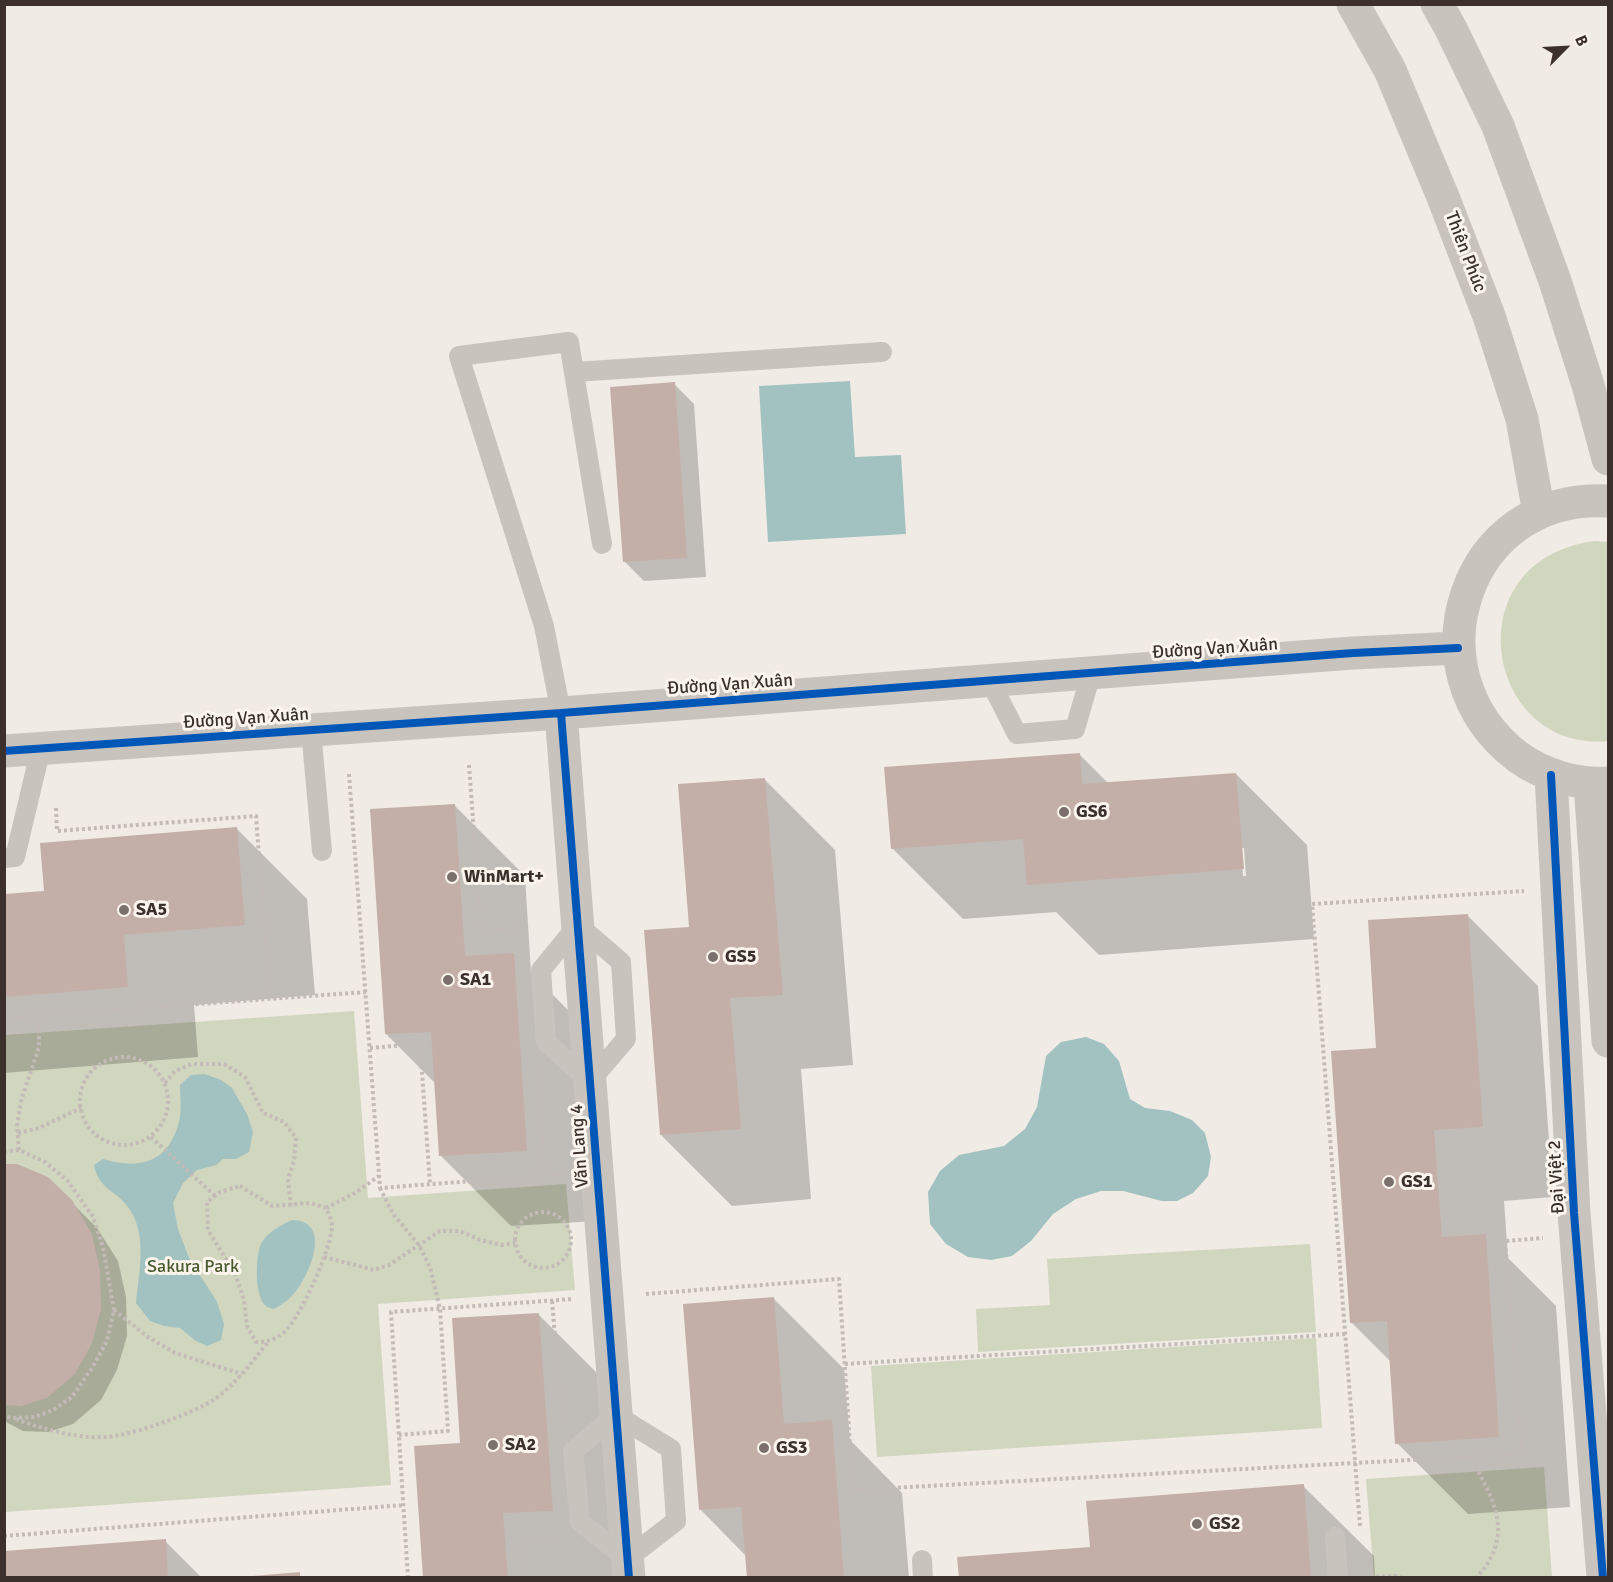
<!DOCTYPE html>
<meta charset="utf-8">
<style>
body{margin:0}
#map{position:relative;width:1613px;height:1582px;overflow:hidden;background:#f0ebe5;font-family:Signika,sans-serif}
canvas{display:block}
.frame{position:absolute;inset:0;border:6px solid #3b302b;pointer-events:none}
.north{position:absolute;left:1535px;top:18px;width:60px;height:60px;-webkit-text-stroke:4px #fbf5ee;paint-order:stroke;rotate:66deg;font-size:16px;font-weight:700;line-height:24px;text-align:center;color:#3b302b}
.north::after{content:'';display:block;margin:auto;width:21px;height:27px;background:#3b302b;clip-path:polygon(50% 0,100% 100%,50% 72%,0 100%)}
</style>
<div id="map">
<canvas width="1613" height="1582"></canvas>
<div class="frame"></div>
<div class="north">B</div>
</div>
<script>
const context = document.querySelector('canvas').getContext('2d');
context.lineJoin = 'round';
function fill(path, color) {
  context.fillStyle = color;
  context.fill(path, 'evenodd');
}
function stroke(path, color, width, dash) {
  context.strokeStyle = color;
  context.lineWidth = width;
  context.lineCap = dash ? 'butt' : 'round';
  context.setLineDash(dash || []);
  context.stroke(path);
}
function write(font, color, halo, rows, align = 'center') {
  context.font = font + ' Signika,sans-serif';
  context.lineWidth = 6;
  context.setLineDash([]);
  context.textBaseline = 'middle';
  context.strokeStyle = halo;
  context.fillStyle = color;
  for (const [text, x, y, turn = 0] of rows) {
    context.save();
    context.translate(x, y);
    context.rotate((+turn || 0) * Math.PI / 180);
    context.textAlign = isNaN(turn) ? turn : align;
    if (halo) context.strokeText(text, 0, 0);
    context.fillText(text, 0, 0);
    context.restore();
  }
}
fill(new Path2D(`
 M1595 541 1608 542V741C1485 753 1452 559 1595 541Z
 M354 1011 368 1198 566 1184 575 1290 378 1304 391 1485 5 1512V1035Z
 M1310 1244 1316 1332 978 1352 976 1309 1050 1305 1047 1259Z
 M1316 1338 1322 1428 877 1457 871 1366Z
 M1544 1467 1552 1577H1374L1366 1479Z`), '#d1d6bf');
fill(new Path2D(`
 M850 381 855 457 901 455 906 534 768 542 759 386Z
 M1086 1037 1104 1044 1119 1061 1130 1099 1145 1108 1170 1111 1192 1120 1205 1133 1211 1157 1208 1176 1193 1193 1177 1201H1162L1123 1191H1101L1076 1199 1053 1214 1031 1241 1012 1256 991 1260 968 1257 946 1244 930 1224 928 1192 940 1171 959 1155 1004 1146 1025 1129 1037 1107 1046 1056 1061 1042Z
 M205 1074 221 1080 232 1088 247 1114 253 1132 249 1152 236 1159H223L216 1165 197 1170 183 1183 173 1203 178 1229 189 1258 217 1302 224 1324 221 1340 207 1346 196 1341 180 1328 164 1326 150 1321 136 1303C139 1273 148 1233 128 1207 115 1189 99 1190 94 1165L103 1159C140 1170 168 1163 179 1122 182 1110 180 1096 180 1085L191 1075Z
 M292 1220C332 1221 311 1272 296 1291 290 1299 283 1304 274 1309 271 1308 268 1308 266 1306 254 1297 255 1254 262 1242 269 1231 281 1225 292 1220Z`), '#a1c2c1');
fill(new Path2D(`
 M674 384 694 404 706 577 644 581 624 561Z
 M1079 754 1109 784 1236 774 1307 845 1314 939 1099 955 1056 912 963 919 892 848ZM1241 848H1244L1246 876H1243Z
 M764 779 835 850 853 1065 801 1069 811 1199 732 1206 661 1135Z
 M454 805 525 876 531 973 584 1026 597 1221 511 1226 440 1155 435 1083 386 1034Z
 M236 828 307 899 315 995 194 1005 198 1057 4 1073V896L46 892Z
 M1467 915 1538 986 1553 1197 1504 1201 1508 1258 1556 1306 1570 1507 1468 1514 1397 1443 1391 1362 1351 1322 1378 1049Z
 M4 1165 48 1179 97 1228 118 1261 126 1297 127 1336 117 1370 101 1400 73 1424 48 1432 23 1431 4 1421Z
 M773 1298 844 1369 850 1440 902 1493 909 1578H748L746 1556 700 1509Z
 M539 1315 610 1386 622 1578H424L461 1445Z
 M1303 1486 1374 1556 1375 1578H961L1092 1549Z
 M165 1541 202 1578H4Z`), '#0003');
fill(new Path2D(`
 M675 382 687 558 623 562 610 387Z
 M1080 753 1082 784 1236 773 1244 869 1027 885 1023 839 891 849 884 767Z
 M765 778 783 995 730 998 741 1129 660 1135 644 930 689 927 678 784Z
 M455 804 465 956 514 953 527 1151 439 1156 431 1032 385 1034 370 809Z
 M237 827 245 925 124 935 128 987 4 997V894L44 891 40 843Z
 M1468 914 1483 1127 1434 1130 1442 1237 1486 1234 1499 1437 1395 1444 1387 1321 1350 1323 1331 1051 1376 1048 1368 920Z
 M4 1164H17L48 1177 72 1200 92 1234 100 1270 101 1309 92 1343 75 1374 47 1398 21 1406 4 1405Z
 M774 1297 784 1424 832 1420 844 1578H747L741 1507 699 1510 683 1304Z
 M539 1313 553 1511 503 1513 508 1578H423L414 1446 460 1443 452 1318Z
 M1304 1484 1311 1578H959L957 1557 1090 1547 1086 1501Z
 M166 1539 168 1578H4V1551Z
 M300 1572V1578H253V1576Z`), '#c3afa7');
stroke(new Path2D(`
 M469 765 481 931 525 928
 M349 774 380 1188 564 1174
 M56 808 57 831 256 816 270 1000
 M4 1018 366 992
 M370 1048 420 1044 430 1184
 M80 1101a44 44 0 1 1 88 0a44 44 0 1 1-88 0Z
 M538 1069 544 1176
 M165 1083 175 1071 192 1064H224L245 1077 263 1113 284 1122 296 1138 294 1161 288 1179 291 1206
 M18 1133 39 1128 81 1108
 M151 1137 215 1196
 M19 1150 17 1126 21 1101 39 1047V1016
 M4 1152 19 1150 45 1162 67 1180 93 1217 103 1247 114 1310 107 1341 92 1368 72 1397 53 1410 35 1417 12 1418 4 1416
 M240 1186 272 1206 311 1203 326 1208C328 1213 332 1220 332 1226 332 1247 299 1322 282 1334 274 1340 265 1342 256 1342L247 1326 244 1300 235 1274 208 1230 207 1202 220 1192Z
 M380 1188 393 1214 419 1245 430 1267 440 1309 448 1431 399 1435
 M326 1208 355 1193 379 1176
 M515 1240a28 28 0 1 1 56 0a28 28 0 1 1-56 0Z
 M324 1257 374 1270 389 1265 440 1231H460L480 1240 502 1245 515 1243
 M646 1294 839 1279 853 1490 1522 1454 1505 1241 1543 1238
 M552 1301 562 1421
 M114 1310 148 1337 175 1353 242 1374
 M845 1364 1345 1334
 M16 1419C42 1429 78 1439 106 1437 131 1436 194 1413 215 1399 236 1384 252 1362 268 1342
 M1470 1456C1494 1500 1516 1535 1476 1578
 M1360 1526 1312 904 1524 891
 M4 1536 404 1505
 M1364 1577 1396 1576 1402 1578
 M408 1578 391 1312 573 1299
 M522 1578 520 1541 559 1537`), '#c2bbb6', 4, [3, 3]);
stroke(new Path2D(`
 M574 372 882 352
 M990 681 1017 734 1075 729 1091 674
 M561 713 544 626 459 356 569 342 602 544
 M311 730 322 851
 M4 858 15 857 41 748
 M578 925 621 962 626 1039 590 1081 546 1042 541 970Z
 M616 1415 671 1449 676 1521 627 1559 580 1522 573 1451Z
 M1335 1537 1338 1578
 M922 1560 923 1578`), '#c9c3be', 20);
stroke(new Path2D(`
 M561 713 629 1578
 M4 751 561 713 1353 653 1458 648
 M1551 775 1574 1213 1603 1578`), '#c9c3be', 33);
stroke(new Path2D(`
 M1353 4 1390 70 1443 197 1489 316 1522 419 1539 513
 M1437 4 1451 29 1498 126 1555 281 1588 385 1608 459
 M1608 501C1465 492 1405 671 1518 757 1543 775 1577 785 1608 783
 M1590 783 1608 1041`), '#c9c3be', 33);
stroke(new Path2D(`
 M561 713 629 1578
 M4 751 561 713 1353 653 1458 648
 M1551 775 1574 1213 1603 1578`), '#0057b8', 8);
for (const [x, y, r, color] of [
 [1064,812,6,"#7a716c"],
 [452,877,6,"#7a716c"],
 [124,910,6,"#7a716c"],
 [713,957,6,"#7a716c"],
 [448,980,6,"#7a716c"],
 [1389,1182,6,"#7a716c"],
 [493,1445,6,"#7a716c"],
 [764,1448,6,"#7a716c"],
 [1197,1524,6,"#7a716c"]
]) {
  const dot = new Path2D();
  dot.arc(x, y, r, 0, 2 * Math.PI);
  context.fillStyle = color;
  context.fill(dot);
  stroke(dot, '#fbf5ee', 2);
}
write('18px', '#3b302b', '#fbf5ee', [
 ["Thiên Phúc",1465,252,69],
 ["Đường Vạn Xuân",1215,649,-4],
 ["Đường Vạn Xuân",730,685,-4],
 ["Đường Vạn Xuân",246,719,-4],
 ["Văn Lang 4",580,1146,-94],
 ["Đại Việt 2",1557,1177,-93]
]);
write('bold 18px', '#3b302b', '#fbf5ee', [
 ["GS6",1076,812],
 ["WinMart+",464,877],
 ["SA5",136,910],
 ["GS5",725,957],
 ["SA1",460,980],
 ["GS1",1401,1182],
 ["SA2",505,1445],
 ["GS3",776,1448],
 ["GS2",1209,1524]
], 'left');
write('18px', '#4a5a2e', '#fbf5ee', [
 ["Sakura Park",193,1267]
]);
</script>
